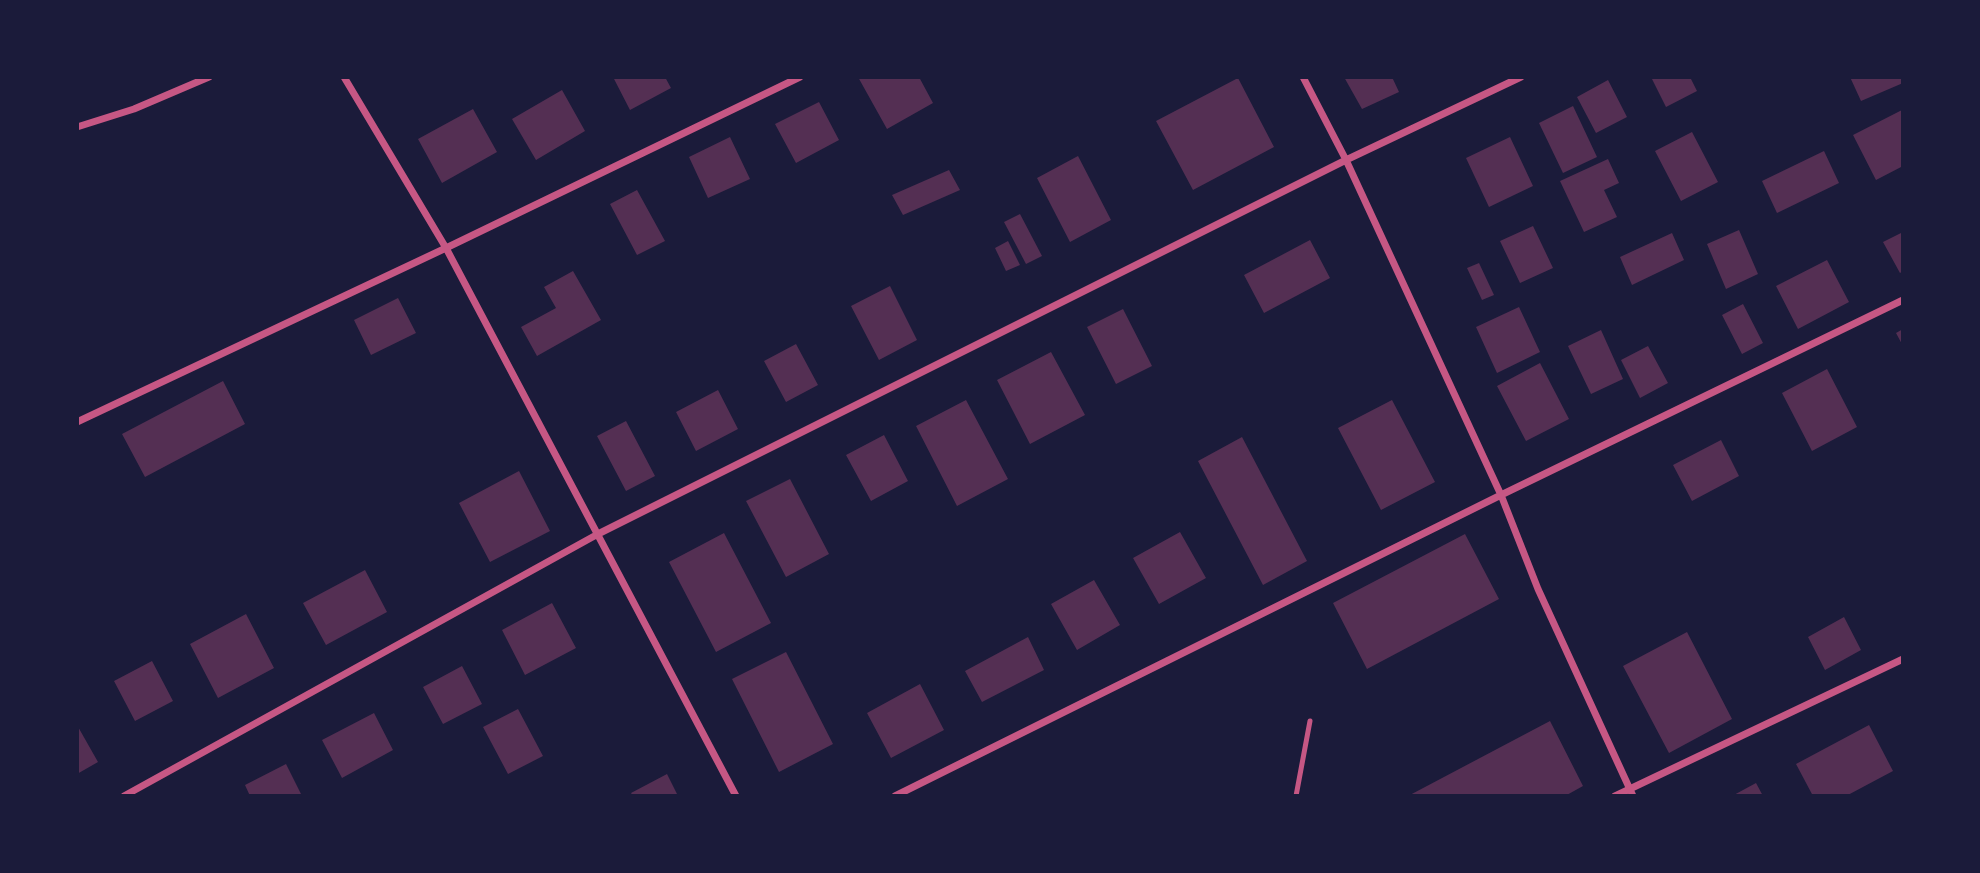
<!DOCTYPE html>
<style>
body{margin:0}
#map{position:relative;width:1980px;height:873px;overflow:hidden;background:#1b1b3a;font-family:"Times New Roman",serif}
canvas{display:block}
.frame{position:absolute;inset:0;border:79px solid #1b1b3a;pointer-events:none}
</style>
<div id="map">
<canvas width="1980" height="873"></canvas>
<div class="frame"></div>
</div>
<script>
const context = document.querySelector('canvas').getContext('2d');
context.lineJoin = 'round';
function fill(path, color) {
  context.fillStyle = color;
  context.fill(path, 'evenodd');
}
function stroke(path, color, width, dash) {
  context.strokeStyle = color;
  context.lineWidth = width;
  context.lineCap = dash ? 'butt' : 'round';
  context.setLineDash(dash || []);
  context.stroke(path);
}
fill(new Path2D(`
 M613 77H665L671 88 630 110Z
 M858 77H919L933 103 887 129Z
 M1344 77H1392L1399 92 1362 109Z
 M1651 77H1690L1697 91 1666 107Z
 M1850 77H1903V83L1861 101Z
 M1238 78 1274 147 1193 190 1156 121Z
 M1608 80 1627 117 1596 133 1577 97Z
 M562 90 585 131 536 160 512 119Z
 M819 102 839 140 796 163 775 124Z
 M1573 106 1597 157 1563 173 1539 123Z
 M473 109 497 152 442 183 418 139Z
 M1902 110 1903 166 1876 180 1853 135Z
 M1692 132 1718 182 1681 201 1655 151Z
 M730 137 750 179 708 198 689 157Z
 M1510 137 1533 186 1489 207 1466 158Z
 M1824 151 1839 183 1777 213 1762 181Z
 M1078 156 1111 220 1070 242 1037 178Z
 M1608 159 1619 183 1604 190 1617 217 1584 232 1560 181Z
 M949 170 960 190 903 215 892 195Z
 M637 190 665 241 637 255 610 204Z
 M1020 214 1042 256 1026 264 1004 222Z
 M1533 226 1553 268 1520 283 1500 241Z
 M1739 230 1758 274 1726 289 1707 244Z
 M1903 232V271L1900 273 1883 242Z
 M1672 233 1684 260 1632 285 1620 257Z
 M1310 240 1330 278 1264 313 1244 275Z
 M1008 241 1020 265 1006 271 995 248Z
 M1827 260 1849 302 1798 329 1776 286Z
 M1479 263 1494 295 1482 300 1467 268Z
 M573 271 601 320 537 356 521 327 556 308 544 287Z
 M890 286 917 340 879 360 851 306Z
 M398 298 416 333 371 355 354 320Z
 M1743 304 1763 343 1742 354 1722 315Z
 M1519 307 1540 352 1497 373 1476 327Z
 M1123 309 1152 366 1116 384 1087 327Z
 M1903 329V346L1896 333Z
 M1601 330 1623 379 1591 394 1568 346Z
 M796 344 818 385 786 402 764 361Z
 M1648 346 1668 383 1640 398 1621 360Z
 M1051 352 1085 415 1030 444 997 380Z
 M1540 363 1569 419 1526 441 1497 386Z
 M1827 369 1857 427 1812 451 1782 393Z
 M223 381 245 424 145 477 122 434Z
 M718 390 738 429 696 451 676 412Z
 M966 400 1008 479 957 506 916 426Z
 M1392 400 1435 482 1381 510 1338 428Z
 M626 421 655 476 626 491 597 436Z
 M884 435 908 481 871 501 846 455Z
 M1242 437 1307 561 1263 585 1198 461Z
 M1721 440 1739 476 1692 501 1673 465Z
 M519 471 550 531 490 562 459 503Z
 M790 479 829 554 786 577 746 501Z
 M1180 532 1206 578 1159 604 1133 558Z
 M724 533 771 623 716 652 669 562Z
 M1465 534 1499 599 1367 669 1333 603Z
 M365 570 387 612 326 645 303 603Z
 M1094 580 1120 625 1077 650 1051 604Z
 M552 603 576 648 525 675 502 630Z
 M246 614 274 668 218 698 190 644Z
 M1844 617 1861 650 1825 670 1808 637Z
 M1687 632 1732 719 1669 753 1623 666Z
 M1028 637 1044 670 982 702 965 671Z
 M786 652 833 744 779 772 732 679Z
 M152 661 173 701 135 721 114 681Z
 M462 666 482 704 443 724 423 687Z
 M920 684 944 730 891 758 867 713Z
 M518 709 543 756 508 774 483 727Z
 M374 713 393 750 342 778 322 740Z
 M1550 721 1583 786 1565 796H1408Z
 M77 725 98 762 77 774Z
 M1869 725 1893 771 1846 796H1813L1796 764Z
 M286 764 302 796H250L245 785Z
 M667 774 678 796H633L631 793Z
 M1756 783 1763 796H1732Z`), '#542f53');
stroke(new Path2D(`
 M1296 796 1310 721`), '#c65784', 5);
stroke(new Path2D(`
 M344 77 446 248 736 796
 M1303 77 1346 160 1501 495 1538 589 1633 796
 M77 127 134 109 209 77
 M77 422 446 248 800 77
 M124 796 598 534 1346 160 1521 77
 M895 796 1501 495 1903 300
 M1615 796 1903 659`), '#c65784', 7);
</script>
